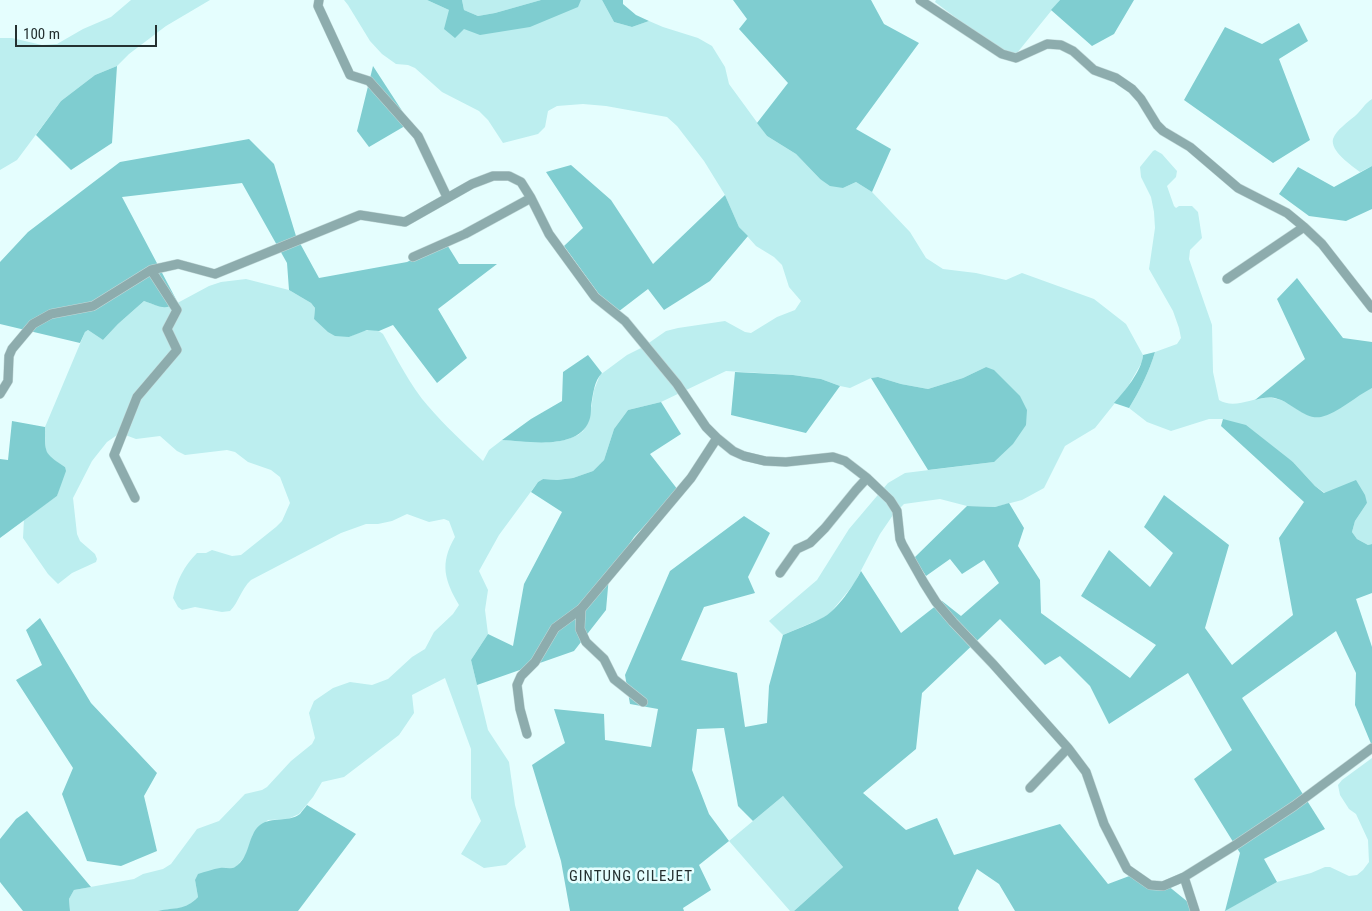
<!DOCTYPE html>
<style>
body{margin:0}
#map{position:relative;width:1372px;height:911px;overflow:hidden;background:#e5fefe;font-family:"Roboto Condensed",sans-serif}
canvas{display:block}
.scale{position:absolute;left:15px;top:25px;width:142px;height:22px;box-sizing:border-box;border:2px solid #243030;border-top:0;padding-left:6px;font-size:15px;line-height:18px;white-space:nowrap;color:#243030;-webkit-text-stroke:4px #e5fefe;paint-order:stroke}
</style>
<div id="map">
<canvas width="1372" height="911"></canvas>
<div class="scale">100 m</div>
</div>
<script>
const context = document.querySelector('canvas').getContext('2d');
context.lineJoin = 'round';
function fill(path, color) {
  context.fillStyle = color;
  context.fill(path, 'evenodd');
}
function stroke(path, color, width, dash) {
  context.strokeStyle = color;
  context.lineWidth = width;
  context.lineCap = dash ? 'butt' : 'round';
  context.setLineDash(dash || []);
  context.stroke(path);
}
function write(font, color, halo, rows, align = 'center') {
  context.font = font + ' "Roboto Condensed",sans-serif';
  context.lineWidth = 5;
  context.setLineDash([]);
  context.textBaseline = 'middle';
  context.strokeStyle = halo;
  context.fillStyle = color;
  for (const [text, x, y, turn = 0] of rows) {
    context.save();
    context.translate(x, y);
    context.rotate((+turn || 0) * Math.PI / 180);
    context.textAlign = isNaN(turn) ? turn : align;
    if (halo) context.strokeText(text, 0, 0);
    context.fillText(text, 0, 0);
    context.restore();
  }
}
fill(new Path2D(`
 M131 0H210L166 26 129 54 117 66 95 75 61 101 17 160 0 170V38H12L42 45 57 44 83 29 111 17Z
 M344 0H427L449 10 464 28 577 7 581 0H602L614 22 632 27 649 21 663 27 698 38 712 46 725 67 729 84 767 136 796 154 820 179 843 188 856 182 872 192 910 232 926 258 943 269 976 273 1006 280 1022 273 1094 299 1126 324 1143 355 1142 362 1127 388 1095 428 1065 446 1044 488 1022 500 995 507 967 506 940 499 904 504 893 515 880 534 854 584 831 612 825 617 783 635 769 621 817 580 849 529 888 483 905 473 994 462 986 367 963 378 928 389 901 384 878 377 871 378 850 388 840 386 821 379 793 375 726 371 661 402 628 410 614 429 604 460 593 471 573 478 557 480 543 479 538 482 499 535 479 571 488 590 485 610 488 634 471 660 488 730 509 762 515 805 526 847 506 865 484 868 461 854 481 821 471 798V749L445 678 412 695 414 713 399 735 344 777 322 782 313 797 299 814 288 819 268 820 253 834 246 855 236 867 231 869 221 868 195 880 198 897 190 904 183 908 158 911H70L69 899 74 890 134 879 143 874 163 869 171 864 197 829 219 821 245 794 262 790 267 787 291 761 312 744 315 738 309 713 314 701 333 688 350 682 372 685 388 679 412 657 425 649 434 632 453 614 459 605C445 581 439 564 455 537L449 521 444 519 429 522 407 514 392 521 378 524H366L341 533 251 580C241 589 239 602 230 611L222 612 195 607 182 610 178 607 173 598C177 580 184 566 197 553H206L212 550 232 556 241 555 276 527 282 521 290 503 280 477 271 470 248 462 235 452 227 450 185 455 177 451 160 436 136 439 120 433 107 442 92 461 73 498 77 534 80 541 95 554 97 559 96 562 72 573 58 584 48 574 23 538 24 519 57 496 65 467 49 457 46 450 45 427 85 332 88 330 103 340 118 324 144 301 161 307H170L209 286 221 282 246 279 289 290 311 303 315 308 314 319 349 337C360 332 373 325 383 334 396 357 411 387 428 406 445 426 464 443 483 461L489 450 502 440 555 442 568 439 578 435 583 431 589 420 594 390 600 375 627 355 643 347 666 331 678 328 725 321 745 332 751 333 777 317 795 310 801 301 789 287 782 265 774 257 756 246 739 227 725 195 704 161 677 126 667 117 606 106 583 104 557 106 548 111 545 127 538 134 503 143 488 120 479 111 442 92 415 68 408 65 396 64 382 54 370 41 348 5Z
 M462 0H541L495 13 478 16 464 10Z
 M936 0H1060L1017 53 1005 55 935 2Z
 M1372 99V166L1360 172C1352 166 1330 151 1333 139 1336 130 1348 122 1355 116 1361 111 1365 103 1372 99Z
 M1155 150 1162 154 1177 171 1176 177 1167 186 1174 206 1176 208 1179 206H1192L1198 212 1202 238 1190 250 1189 259 1212 325 1213 372 1219 400C1237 411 1258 393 1277 399 1287 401 1296 409 1305 414L1372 388V544L1368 545 1357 539 1352 532 1355 521 1367 503 1325 493 1315 486 1293 462 1223 419H1209L1171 431 1147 422 1129 408C1140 390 1149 372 1155 352L1177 344 1181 338 1179 328 1173 311 1149 269 1155 228 1154 212 1151 197 1141 177 1140 167 1153 151Z
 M1372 758V911H1224L1277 882 1311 873 1325 867H1330L1349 876 1357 875 1363 870 1369 862 1368 840 1356 814 1349 809 1340 795 1338 785 1342 780Z
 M783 796 843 867 794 911H790L729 841Z`), '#bceeef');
fill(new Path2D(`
 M427 0H462L464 10 478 16 495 13 541 0H581L578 7 530 27 480 35 464 29 455 38 444 29 449 10Z
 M602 0H623V4L636 15 649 21 632 27 614 22Z
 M733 0H871L884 24 919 43 856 129 891 149 872 192 856 182 843 188 830 186 820 179 796 154 767 136 757 123 788 83 739 29 747 19Z
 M1060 0H1134L1114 34 1092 46 1051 10Z
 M1299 23 1308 41 1279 59 1310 140 1273 163 1184 100 1225 27 1262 44Z
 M117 66 112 143 71 170 36 135 61 101 95 75Z
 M373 66 410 123 369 147 357 131Z
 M249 139 274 164 296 236 319 278 407 262 446 243 459 264H497L438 309 467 358 437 383 393 325 379 331 367 330 349 337 335 336 328 332 314 319 315 308 311 303 289 290 287 263 242 183 122 197 178 303C163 311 159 306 144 301L118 324 103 340 88 330 85 332 80 343 0 324V262L28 232 120 162Z
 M571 165 611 200 653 264 725 195 739 227 748 236 710 281 664 310 648 289 614 315 564 246 583 228 546 172Z
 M1372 166V209L1346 221 1309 216 1279 194 1298 167 1334 187Z
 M1297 278 1343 338 1372 342V388C1356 396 1338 413 1321 417 1305 420 1292 403 1278 399 1270 396 1262 398 1255 400L1305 359 1277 299Z
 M1155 352C1149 372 1140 390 1129 408L1114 403C1124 392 1142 371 1143 355Z
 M588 355 602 373C594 381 593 394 591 406 591 410 591 417 589 421 577 451 527 441 502 440L531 419 562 401 563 372Z
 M986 367 994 370 1020 396 1027 410 1026 425 1013 444 994 462 928 470 871 378 878 377 901 384 928 389 963 378Z
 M735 372 793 375 821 379 840 386 806 433 731 415Z
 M661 402 681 434 650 454 678 490 634 537 609 576 606 610 574 651 477 685 471 660 488 634 513 646 524 584 562 512 531 492 538 482 543 479 557 480 573 478 593 471 604 460 614 429 628 410Z
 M1223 419 1246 425 1293 462 1315 486 1324 493 1356 480 1365 495 1367 503 1355 521 1352 532 1357 539 1368 545 1372 544V593L1356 599 1372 647V746L1355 705 1356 673 1336 631 1242 698 1325 829 1264 859 1277 882 1225 911 1240 853 1194 779 1232 750 1188 673 1109 724 1090 686 1060 656 1045 665 1000 619 922 693 916 749 863 793 906 830 937 818 954 855 1060 824 1108 884 1132 875 1167 885 1199 911H1015L999 884 977 869 958 908 959 911H794L843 867 783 796 753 821 738 806 724 728 697 729 692 770 709 814 729 841 699 865 711 890 683 908 684 911H570L561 861 532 765 565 743 554 709 604 714 605 740 651 747 658 709 630 704 625 675 670 571 744 516 770 533 748 577 755 593 704 607 681 660 737 673 745 727 767 723 769 686 783 635C796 629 811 624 824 617 837 610 854 585 861 571L901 633 942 601 961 616 999 583 984 560 962 574 950 559 926 576 914 558 967 506 995 507 1009 503 1024 528 1018 546 1040 580 1041 613 1130 678 1156 645 1081 596 1109 550 1150 587 1173 553 1144 527 1164 495 1229 545 1205 628 1232 665 1293 615 1279 538 1304 502 1221 426Z
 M12 421 45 427C46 453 42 452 65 467L66 471 57 496 0 538V459L8 460Z
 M40 618 91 703 157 773 144 796 157 851 121 866 87 861 62 794 73 768 16 680 42 665 26 630Z
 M307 805 356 834 298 911H158C176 907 184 911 198 897L195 880 198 874C205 872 213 869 220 868 225 867 230 870 235 867 251 857 247 835 260 825 272 816 288 823 300 814 302 811 305 808 307 805Z
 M27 811 91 887 74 890 69 899 70 911H23L0 882V839L16 819Z`), '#7fcdd0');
const street = new Path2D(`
 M319 0 318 6 350 75 369 81 418 136 447 197
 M920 0 1002 54 1016 58 1047 44 1061 45 1073 51 1094 70 1116 78 1132 89 1141 99 1157 125 1163 131 1190 147 1238 188 1287 213 1304 227 1322 244 1372 308
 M413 257 465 234 531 198
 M1227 279 1304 227
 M0 394 8 381 9 356 12 349 33 324 51 314 93 306 151 270 178 264 215 274 360 215 405 222 472 184 493 176H509L521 182 531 198 549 234 595 297 625 321 677 384 706 427 717 438 733 451 744 456 765 461 786 462 833 457 845 461 867 478 890 500 897 511 900 539 902 544 924 583 936 602 953 622 993 664 1068 748 1086 772 1104 824 1127 869 1150 885 1163 886 1184 877 1195 911
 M135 498 114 455 137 397 177 350 167 329 177 310 151 270
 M780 573 797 549 810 543 825 528 856 490 867 478
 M581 609 580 629 586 642 604 659 614 679 643 702
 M527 734 520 709 517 685 521 676 535 662 555 628 581 609 691 478 717 438
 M1030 788 1068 748
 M1184 877 1237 844 1294 806 1372 748`);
stroke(street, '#c2d9d9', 10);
stroke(street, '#8dacad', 9);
context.letterSpacing = '1px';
write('15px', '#243030', '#e5fefe', [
 ["GINTUNG CILEJET",631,877]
]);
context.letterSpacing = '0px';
</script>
